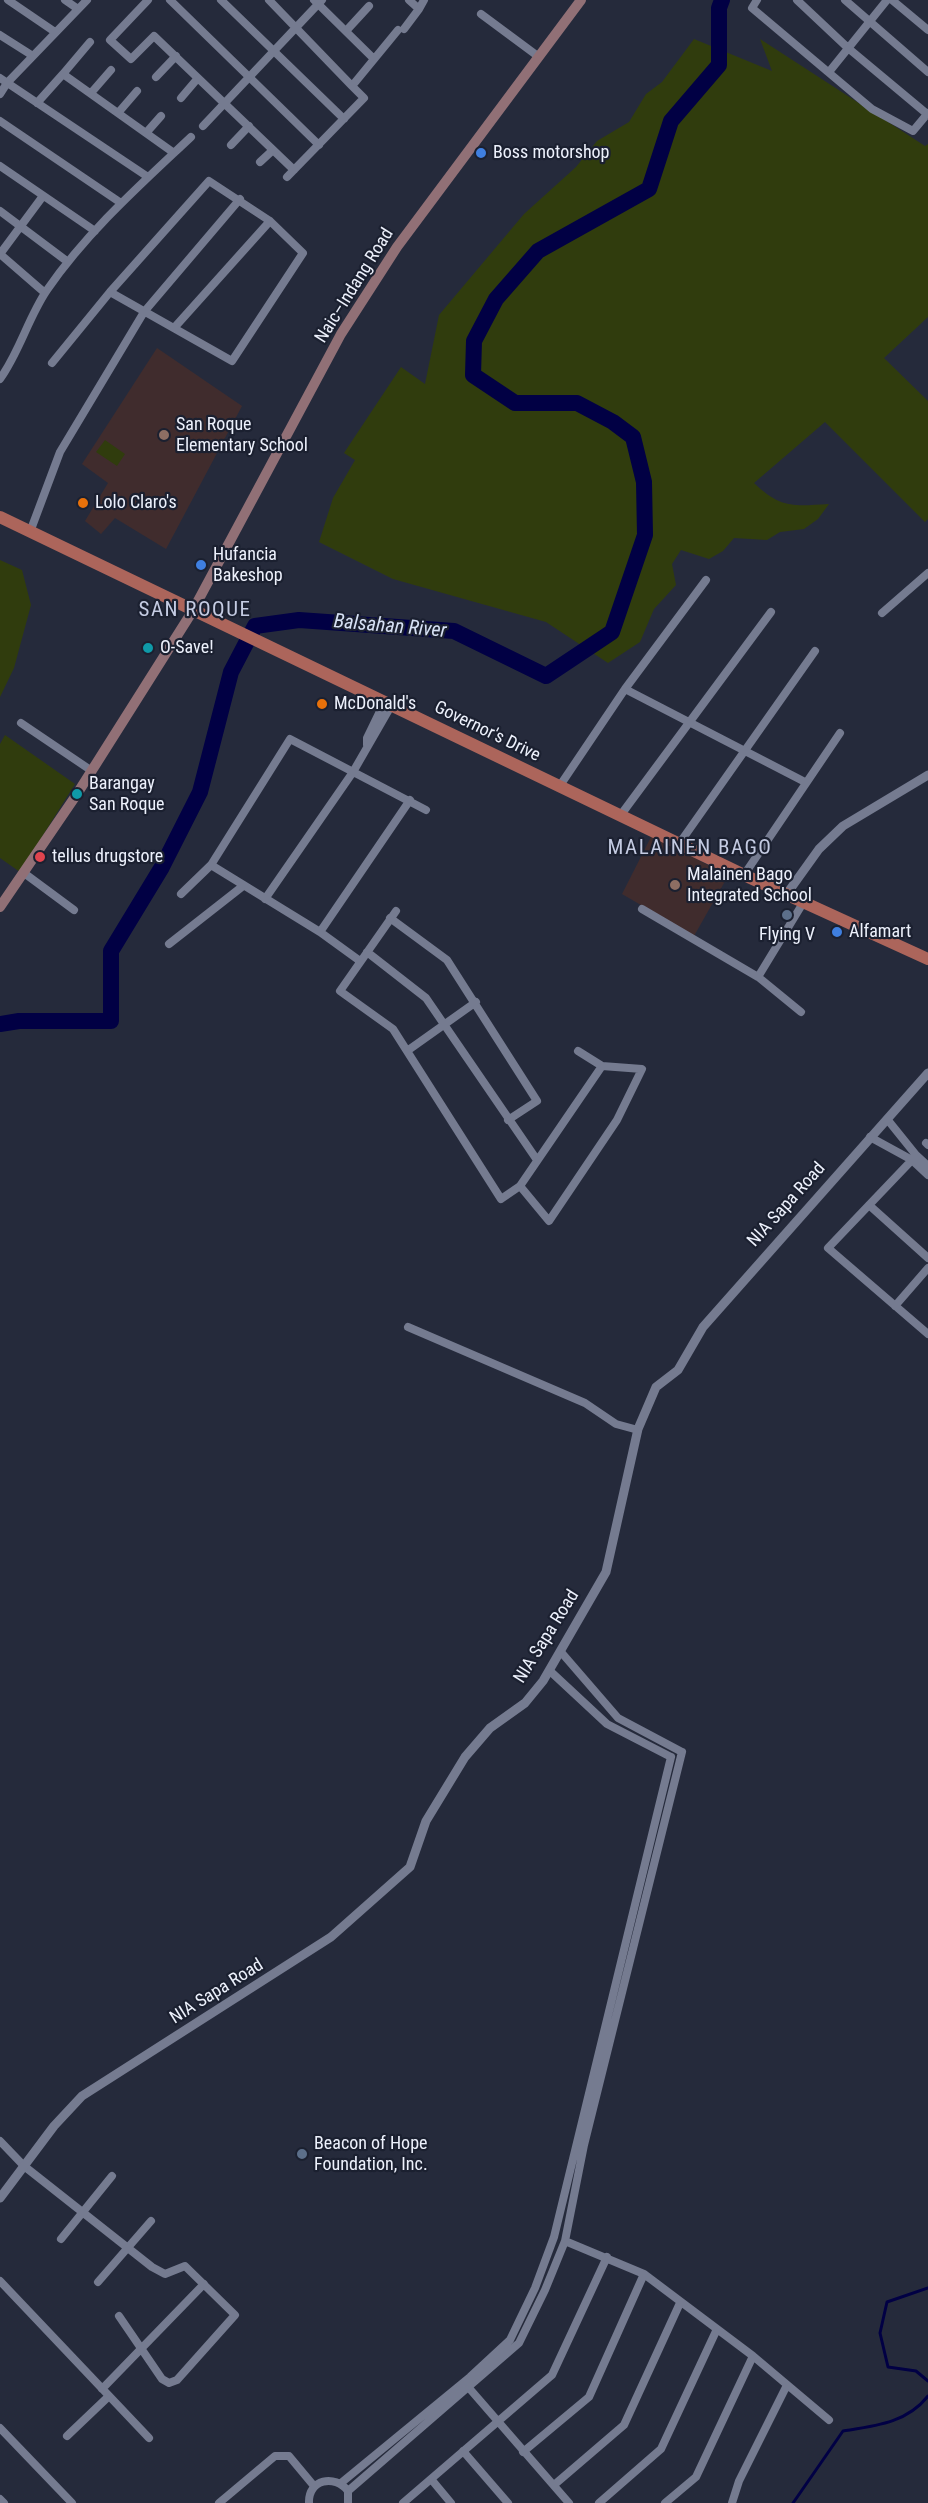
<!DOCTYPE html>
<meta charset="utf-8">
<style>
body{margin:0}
canvas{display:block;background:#252a3b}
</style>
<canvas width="928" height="2503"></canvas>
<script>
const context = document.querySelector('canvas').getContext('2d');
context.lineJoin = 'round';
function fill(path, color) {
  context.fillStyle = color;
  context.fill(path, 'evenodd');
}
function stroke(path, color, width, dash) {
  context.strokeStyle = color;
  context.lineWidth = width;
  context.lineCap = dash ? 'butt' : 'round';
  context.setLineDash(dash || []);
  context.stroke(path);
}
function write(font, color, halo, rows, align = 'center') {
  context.font = font + ' "Roboto Condensed",sans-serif';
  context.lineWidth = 4.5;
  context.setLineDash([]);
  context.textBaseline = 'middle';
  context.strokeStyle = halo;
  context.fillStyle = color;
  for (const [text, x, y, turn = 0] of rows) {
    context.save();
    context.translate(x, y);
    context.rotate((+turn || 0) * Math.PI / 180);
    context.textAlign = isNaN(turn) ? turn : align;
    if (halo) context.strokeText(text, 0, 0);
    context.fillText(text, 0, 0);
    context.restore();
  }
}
fill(new Path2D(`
 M157 348 242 406 166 549 115 518 101 534 85 521 108 483 82 464Z
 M652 835 728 876 694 936 622 894Z`), '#402c2d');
fill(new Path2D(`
 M694 39 772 71 760 39 925 146 928 144V317L884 358 928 401V519L925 522 825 422 754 483C781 509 794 506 829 504L818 519 804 529 780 532 767 540 734 538 723 551 709 559 681 550 672 564 676 585 654 609 640 642 608 663 546 622 393 579 319 542 333 498 355 460 344 453 401 367 425 384 439 315 524 214 576 167 597 141 629 122 646 94 662 82Z
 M105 440 125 454 117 466 96 452Z
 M0 560 22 570 31 605 14 668 0 697Z
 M5 735 75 784 20 872 0 858V744Z`), '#303c0d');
stroke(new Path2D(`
 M928 2288 887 2302 880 2333 888 2367 916 2371 928 2381
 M793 2503 843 2431C875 2426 907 2423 928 2396`), '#010044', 3);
stroke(new Path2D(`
 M0 1024 19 1021H111V951L162 867 200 792 231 672 255 626 299 620 454 631 546 676 612 632 645 535 644 482 633 437 613 422 577 403H515L473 375 474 341 496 299 538 251 649 189 671 121 719 65V8L722 0`), '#010044', 16);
stroke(new Path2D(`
 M8 0 55 32
 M65 0 78 9
 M148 0 110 40 131 59 154 36 294 170
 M170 0 319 145
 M221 0 344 119
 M269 0 352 86 398 30
 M314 0 374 59
 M409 0 419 9 424 0
 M757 0 752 8 872 109 913 131 928 113
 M797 0 848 48 927 114
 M845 0 928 72
 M892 0 928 30
 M481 14 539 57
 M404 29 419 9
 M346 31 369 6
 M0 35 33 56
 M829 72 887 0
 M63 74 90 42
 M156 77 176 56
 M0 78 148 177
 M91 93 111 70
 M0 94 7 83 87 0
 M181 98 198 78
 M37 103 63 74 174 153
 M118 113 137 91
 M0 121 121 203
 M203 126 322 0
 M146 133 161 116
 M231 145 249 126
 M260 162 273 150
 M0 166 95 231
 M287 177 364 98 352 86
 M43 196 0 254 45 293
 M0 211 68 262
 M174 328 270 221
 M52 363 110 292 209 181 270 221 303 253 232 361 110 292
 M0 379C20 351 28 318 47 290 87 232 140 185 191 137
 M30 532 60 452 144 312 240 199
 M882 613 928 573
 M625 689 805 782
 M21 723 92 771
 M367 745V738L384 703
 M559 787 625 689 706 580
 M620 816 771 612
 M679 844 815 651
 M211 865 320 932 360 961
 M24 873 74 910
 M744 875 840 733
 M181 894 211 865 290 739 426 810
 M265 899 353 772 391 706
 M642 909 758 977 803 903
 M396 911 340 991 393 1029 501 1199 520 1186 602 1066
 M390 918 447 960 537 1101 508 1120
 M320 932 410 800
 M169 944 243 886
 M367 952 426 998 537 1160
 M757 976 801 1012
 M407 1051 476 1002
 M887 1119 916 1155 928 1166
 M870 1137 912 1160 828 1248 928 1334
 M926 1143 928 1145
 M915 1157 912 1160 928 1175
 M520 1186 549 1221 617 1120 642 1069 602 1066 578 1051
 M869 1205 928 1258
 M895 1306 928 1268
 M408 1327 585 1403 616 1424 638 1430
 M561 1652 618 1718 682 1752
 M550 1671 607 1724 671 1757
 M0 2141 24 2166 152 2267 165 2274 185 2266 235 2315 177 2380 169 2383 162 2379 119 2316
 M61 2239 112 2176
 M565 2241 644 2274 753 2356 829 2420
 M0 2281 149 2438
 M98 2282 151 2221
 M469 2388 569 2503
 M102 2389 204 2284
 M0 2428 72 2503
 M67 2436 109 2396
 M463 2451 508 2503
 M523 2452 589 2397 644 2274
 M431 2479 451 2503
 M341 2483 470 2377 510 2340 535 2288 554 2237 671 1757
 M554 2485 624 2425 680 2303
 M348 2491 519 2343 545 2290 565 2241 584 2145 682 1752
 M0 2499 4 2503
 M219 2503 275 2456H289L314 2486
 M309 2503C308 2479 335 2474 348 2491V2503
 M403 2503 552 2375 607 2257
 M599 2503 661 2449 717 2329
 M665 2503 696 2477 753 2356
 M732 2503 739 2481 787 2385`), '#757b90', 8);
stroke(new Path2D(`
 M786 895 819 849 843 826 928 775
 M0 2198 54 2126 82 2096 331 1937 410 1867 426 1821 465 1757 490 1728 525 1703 543 1681 606 1572 638 1429 656 1387 678 1370 703 1327 928 1073`), '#757b90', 9);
stroke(new Path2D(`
 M0 907 77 794 192 612 341 334 397 247 581 0`), '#917076', 10);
stroke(new Path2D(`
 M0 517 744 875 928 959`), '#ac655b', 12);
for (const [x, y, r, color] of [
 [481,153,6,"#3f7fe0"],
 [164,435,6,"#8d6e63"],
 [83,503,6,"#e8710a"],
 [201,565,6,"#3f7fe0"],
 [148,648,6,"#0f9aa8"],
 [322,704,6,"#e8710a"],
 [77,794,6,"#0f9aa8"],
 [40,857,6,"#e0444e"],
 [675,885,6,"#8d6e63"],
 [787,915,6,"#5c6f8a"],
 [837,932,6,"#3f7fe0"],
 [302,2154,6,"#5c6f8a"]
]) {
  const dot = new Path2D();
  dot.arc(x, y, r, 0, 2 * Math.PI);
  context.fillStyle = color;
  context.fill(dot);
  stroke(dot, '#1b2030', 2);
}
write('18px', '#edf1fc', '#1b2030', [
 ["Boss motorshop",493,153],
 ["San Roque",176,425],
 ["Elementary School",176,446],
 ["Lolo Claro's",95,503],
 ["Hufancia",213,555],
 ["Bakeshop",213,576],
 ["O-Save!",160,648],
 ["McDonald's",334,704],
 ["Barangay",89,784],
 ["San Roque",89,805],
 ["tellus drugstore",52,857],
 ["Malainen Bago",687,875],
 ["Integrated School",687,896],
 ["Alfamart",849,932],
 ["Flying V",787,935,"center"],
 ["Beacon of Hope",314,2144],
 ["Foundation, Inc.",314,2165]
], 'left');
write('18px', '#edf1fc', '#1b2030', [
 ["Naic–Indang Road",355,286,-58],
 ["Governor's Drive",487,732,26],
 ["NIA Sapa Road",787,1205,-48],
 ["NIA Sapa Road",547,1637,-58],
 ["NIA Sapa Road",217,1992,-32]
]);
write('italic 20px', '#d7e1f5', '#1b2030', [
 ["Balsahan River",390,627,5]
]);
context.letterSpacing = '1.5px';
write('21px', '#c4cbe2', '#1b2030', [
 ["SAN ROQUE",195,611],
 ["MALAINEN BAGO",690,849]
]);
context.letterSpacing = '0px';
</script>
